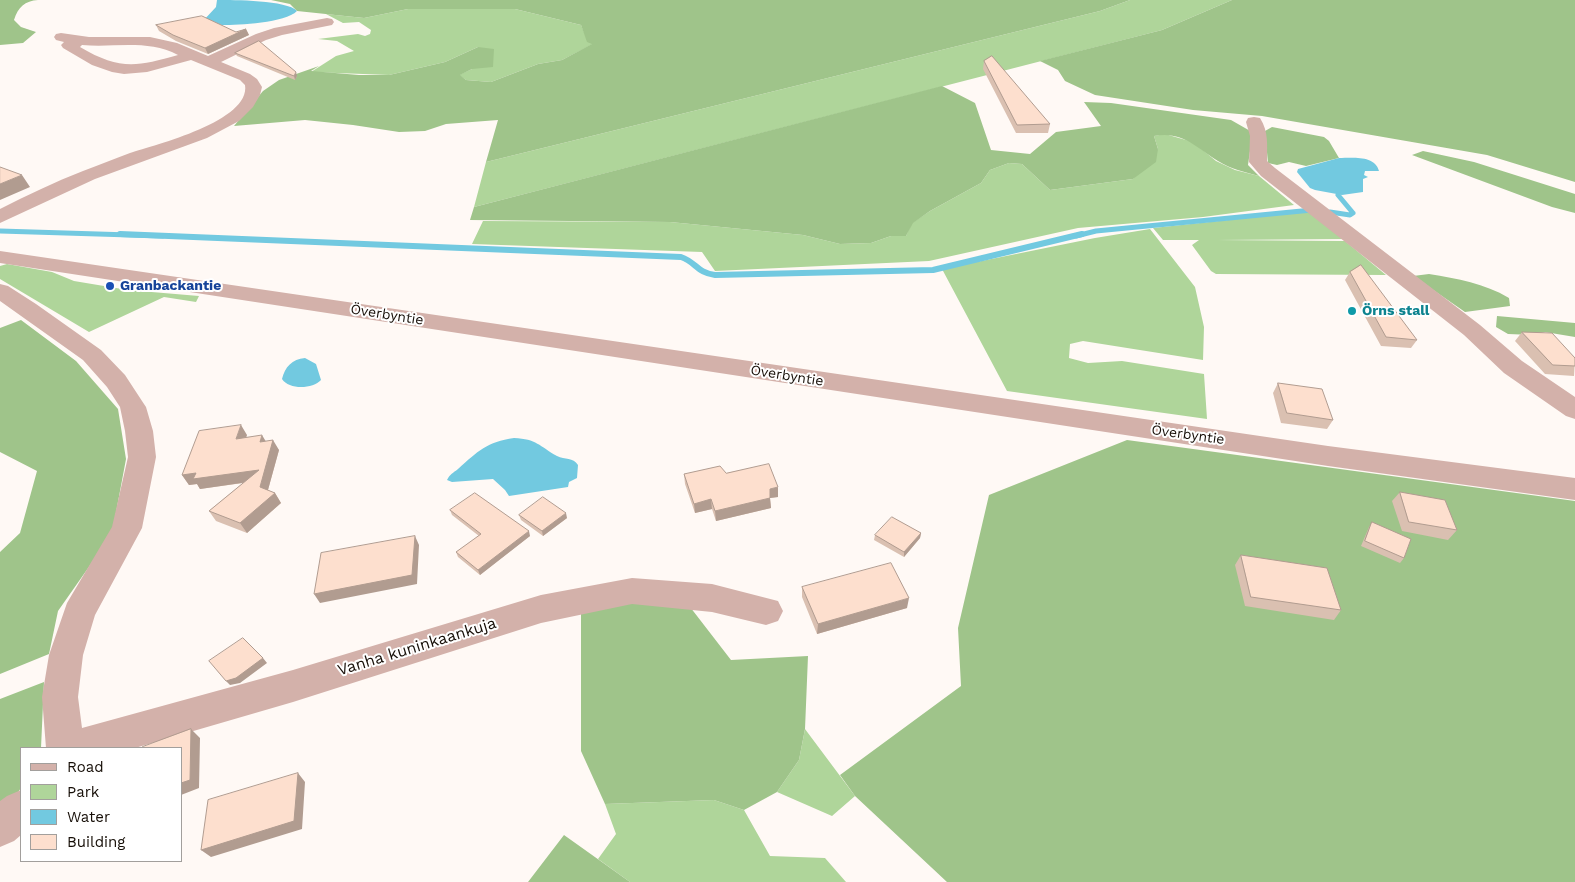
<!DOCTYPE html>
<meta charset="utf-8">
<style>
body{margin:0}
#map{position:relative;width:1575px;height:882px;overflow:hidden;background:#fff9f5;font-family:"Work Sans",sans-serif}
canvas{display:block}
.legend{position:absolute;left:20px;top:747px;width:162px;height:115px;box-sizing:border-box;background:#fff;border:1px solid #a29f9c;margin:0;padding:6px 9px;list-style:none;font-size:15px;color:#160e07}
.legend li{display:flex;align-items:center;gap:10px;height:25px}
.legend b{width:25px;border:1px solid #a29f9c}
</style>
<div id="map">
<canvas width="1575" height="882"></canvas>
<ul class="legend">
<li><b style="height:6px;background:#d3b1aa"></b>Road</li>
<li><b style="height:14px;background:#afd59a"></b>Park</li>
<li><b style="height:14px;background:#72c9e0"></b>Water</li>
<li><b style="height:14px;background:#fddfce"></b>Building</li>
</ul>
</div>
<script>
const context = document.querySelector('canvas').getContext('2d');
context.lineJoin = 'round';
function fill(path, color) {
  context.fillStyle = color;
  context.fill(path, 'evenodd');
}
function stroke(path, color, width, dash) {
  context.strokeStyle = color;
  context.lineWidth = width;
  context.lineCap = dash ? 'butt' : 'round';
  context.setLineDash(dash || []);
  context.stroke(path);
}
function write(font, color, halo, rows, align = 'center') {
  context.font = font + ' "Work Sans",sans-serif';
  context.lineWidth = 4;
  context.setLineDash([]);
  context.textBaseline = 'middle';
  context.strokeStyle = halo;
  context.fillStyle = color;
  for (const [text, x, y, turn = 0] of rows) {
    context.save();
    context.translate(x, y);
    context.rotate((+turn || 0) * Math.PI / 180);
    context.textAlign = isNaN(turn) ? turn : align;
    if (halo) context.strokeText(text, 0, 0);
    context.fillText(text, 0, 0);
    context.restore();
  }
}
fill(new Path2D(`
 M1130 0H1232L1162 30 474 207 486 162 1100 11Z
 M408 9H515L581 25 587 39 593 44 562 60 538 64 491 82 466 80 459 75 472 69 478 47 445 62 389 75 311 72 336 56 354 51 337 41 318 39 358 34 365 36 370 34 371 30 359 22 343 23 326 14 364 18Z
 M1165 134 1193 142 1216 161 1235 170 1259 176 1294 205 1203 217 1078 228 929 261 715 271 702 252 472 244 483 221 670 222 803 235 840 244 871 243 891 236H906L912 223 930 211 981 183 990 170 1009 163 1022 164 1050 190 1133 179 1158 149 1154 136Z
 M1313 211 1346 239 1217 240 1345 241 1386 275 1216 274 1211 271 1192 245 1199 240H1163L1153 228Z
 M1150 229 1195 287 1204 327 1203 360 1083 341 1070 344 1069 358 1088 363 1122 361 1204 374 1207 419 1007 391 942 269 1095 238Z
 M7 264 52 272 74 281 128 290 199 296 196 302 164 297 89 332 0 279V266Z
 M805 729 855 796 832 816 777 792 799 760Z
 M714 800 744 810 770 856 825 858 846 882H630L598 859 616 834 605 804Z`), '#afd59a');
fill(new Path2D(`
 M0 0H38C25 1 18 7 14 20L21 27 36 32 23 43 0 45Z
 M271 0H1130L1100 11 486 162 498 120 446 124 425 131 399 132 353 125 305 120 234 126 263 91 279 80 319 66 311 71 359 75H389L445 62 478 47 494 49 493 67 472 69 460 75 466 80 491 82 538 64 562 60 592 44 587 42 581 25 515 9H408L364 18 297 11 290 4Z
 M1232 0H1575V182L1487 155 1262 116 1193 110 1095 95 1065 81 1058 70 1040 61 1162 30Z
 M942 86 975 103 991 150 1030 154 1056 132 1101 126 1084 102 1111 103 1231 120 1259 136 1250 151 1248 165 1259 176C1244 172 1231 169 1218 161 1196 148 1184 131 1154 136L1158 149 1156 162 1133 179 1050 190 1022 164 1009 163 990 170 981 183 930 211 913 223 906 236H891L871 243 840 244 803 235 670 222 470 220 474 207Z
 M1272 127 1324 137 1329 141 1339 158 1306 166 1289 162 1277 165 1268 163 1265 131Z
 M1423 151 1474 162 1575 194V213L1552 207 1412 155Z
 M1429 274C1458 279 1484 283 1509 298L1510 306 1465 312 1413 276Z
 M1497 316 1575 323V337L1545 332 1533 335 1508 334 1496 327Z
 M21 320 76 361 118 409 126 459 112 534 58 611 49 654 0 674V552L20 533 37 471 0 452V328Z
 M1127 440 1575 501V882H947L855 796 840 775 961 686 958 628 989 495Z
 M623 603H687L731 660 808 656 805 729 799 760 777 792 744 810 714 800 605 804 581 751V613Z
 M44 682 41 748H21V788L16 795 0 808V699Z
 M564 835 630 882H528Z`), '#9fc48a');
fill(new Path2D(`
 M217 0C234 0 287 0 297 11 285 23 239 25 222 25 216 25 209 22 203 21L216 7Z
 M1339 158C1352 158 1375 155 1379 171H1365L1364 175 1368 177 1363 179V192L1342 195 1315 190 1310 188 1297 172 1298 169Z
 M305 358 316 364 321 380C313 389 289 390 282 379 285 367 292 359 305 358Z
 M514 438C537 439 539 446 557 456 565 460 573 457 578 465L577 478 569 482 568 487 509 496 505 490 493 479 452 482 447 480C450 474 453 473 458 469 478 451 487 442 514 438Z`), '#72c9e0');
stroke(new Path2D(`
 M1330 212 1350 215 1353 213 1338 195
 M0 231 163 236
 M1076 236 1096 231 1312 210`), '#72c9e0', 5);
stroke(new Path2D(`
 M120 234 681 257C696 262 697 273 715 275L933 270 1082 234`), '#72c9e0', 6);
fill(new Path2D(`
 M327 18 332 19 334 22 332 25 282 35 266 40 221 62 250 74 257 79 262 87 260 95 253 107 239 121 207 138 95 179 0 223V209C27 195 55 182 83 171 99 165 114 159 130 153 155 145 251 121 245 85L240 80 191 60 147 72 124 74 112 72 92 65 63 48 61 45 64 42 56 40 54 37 56 34 61 33 89 37H150L177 43 208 56 256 34 274 28ZM82 45C115 48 147 39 178 55 136 67 119 70 80 47Z
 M1254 117 1260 118C1269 132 1267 146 1267 161L1275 168 1480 325 1522 361 1575 397V419L1566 416 1504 373 1464 335 1261 176 1249 162 1250 136 1246 122 1248 118Z
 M0 251 1328 446 1575 478V500L1328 466 0 263Z
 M0 284 8 286 36 304 101 350 125 375 142 401 146 407 153 431 156 457 142 528 95 615 83 655 78 697 82 728 293 670 541 595 632 578 712 584 778 601 783 611 778 621 766 625 712 612 632 604 541 623 293 702 135 748H46L42 697 49 655 67 603 112 527 128 457 125 431 120 407 107 387 83 360 0 301Z
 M21 790V835L14 841 0 847V801L7 796Z`), '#d3b1aa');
fill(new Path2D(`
 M156 25 236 32 246 29 249 35 208 54 176 41 159 31Z
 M235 53 297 76 295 80 237 56Z
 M984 61 1050 124 1048 133H1016L983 69Z
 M1350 272 1417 340 1411 348 1381 346 1345 280Z
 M1522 332 1575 358 1574 376 1545 374 1515 341Z
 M1278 383 1333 420 1327 429 1281 423 1273 393Z
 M247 435 246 437 266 441 279 450 268 490 275 493 281 503 247 533 216 521 209 511 243 483 200 489 197 484 189 485 182 475Z
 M726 473 778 497 770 498 771 508 716 521 712 509 695 513 685 484 684 474Z
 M1400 492 1457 530 1448 540 1402 531 1392 501Z
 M450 510 530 536 480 575 458 557 456 552 479 536 452 515Z
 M519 515 567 518 543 536 521 520Z
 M1372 522 1404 558 1400 563 1361 546 1369 527Z
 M921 533 920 538 904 557 874 540 875 535Z
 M1241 555 1341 610 1334 620 1245 606 1235 565Z
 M802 587 907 608 817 634 802 597Z`), '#dac0b1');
fill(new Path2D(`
 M246 29 249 35 208 54 205 48Z
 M296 72 297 76 295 80 294 76Z
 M22 175 30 187 0 200V184Z
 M241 425 247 435 242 449 236 439Z
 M262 435 268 445 260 442Z
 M273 440 279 450 266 497 260 487 262 480 200 489 197 484 189 485 182 475Z
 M778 487V497L770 498V489Z
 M275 493 281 503 247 533 240 523Z
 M770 498 771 508 716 521 715 511Z
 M711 499 712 509 695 513 694 504Z
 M566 513 567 518 543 536 542 531Z
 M529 531 530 536 480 575 478 570Z
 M921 533 920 538 904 557V552Z
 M415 536 419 545 417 584 320 603 314 594Z
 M909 598 907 608 817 634 818 624Z
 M263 658 267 663 240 683 230 685 226 681Z
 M191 729 200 738 199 788 181 795V783Z
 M298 773 305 782 302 829 211 857 201 850Z`), '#b19c90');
const building = new Path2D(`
 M202 16 236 32 246 29 205 48 173 35 156 25Z
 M259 41 296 72 294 76 235 53Z
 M992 56 1050 124 1017 125 984 61Z
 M0 167 22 175 0 184Z
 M1361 265 1417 340 1386 337 1350 272Z
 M1522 332 1552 333 1575 358V366L1553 365Z
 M1278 383 1322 389 1333 420 1287 413Z
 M241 425 236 439 262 435 260 442 273 440 260 487 275 493 240 523 209 511 259 470 193 479 196 473 182 475 199 431Z
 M769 464 778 487 770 489V498L715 511 711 499 694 504 684 474 720 466 726 473Z
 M1400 492 1445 500 1457 530 1409 522Z
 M475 493 529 531 478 570 456 552 481 534 450 510Z
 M543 497 566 513 542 531 519 515Z
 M892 517 921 533 904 552 875 535Z
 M1372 522 1411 539 1404 558 1365 541Z
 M415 536 412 575 314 594 321 553Z
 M1241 555 1327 568 1341 610 1251 597Z
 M891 563 909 598 818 624 802 587Z
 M243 638 263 658 236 678 226 681 209 661Z
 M191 729 190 780 181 783V748H141L142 747Z
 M298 773 294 821 201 850 208 800Z`);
fill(building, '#fddfce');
stroke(building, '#b19c90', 1);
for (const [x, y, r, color] of [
 [110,286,5,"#1a4fb4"],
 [1352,311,5,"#0f9aa8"]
]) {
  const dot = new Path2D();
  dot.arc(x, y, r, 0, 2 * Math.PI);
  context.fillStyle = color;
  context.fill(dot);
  stroke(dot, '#fff', 2);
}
write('bold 14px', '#164399', '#fff', [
 ["Granbackantie",120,286]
], 'left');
write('bold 14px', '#0d838f', '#fff', [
 ["Örns stall",1362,311]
], 'left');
write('14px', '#160e07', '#fff', [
 ["Överbyntie",387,315,9],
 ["Överbyntie",787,376,9],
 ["Överbyntie",1188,435,8]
]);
write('16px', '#160e07', '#fff', [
 ["Vanha kuninkaankuja",417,647,-17]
]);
</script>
